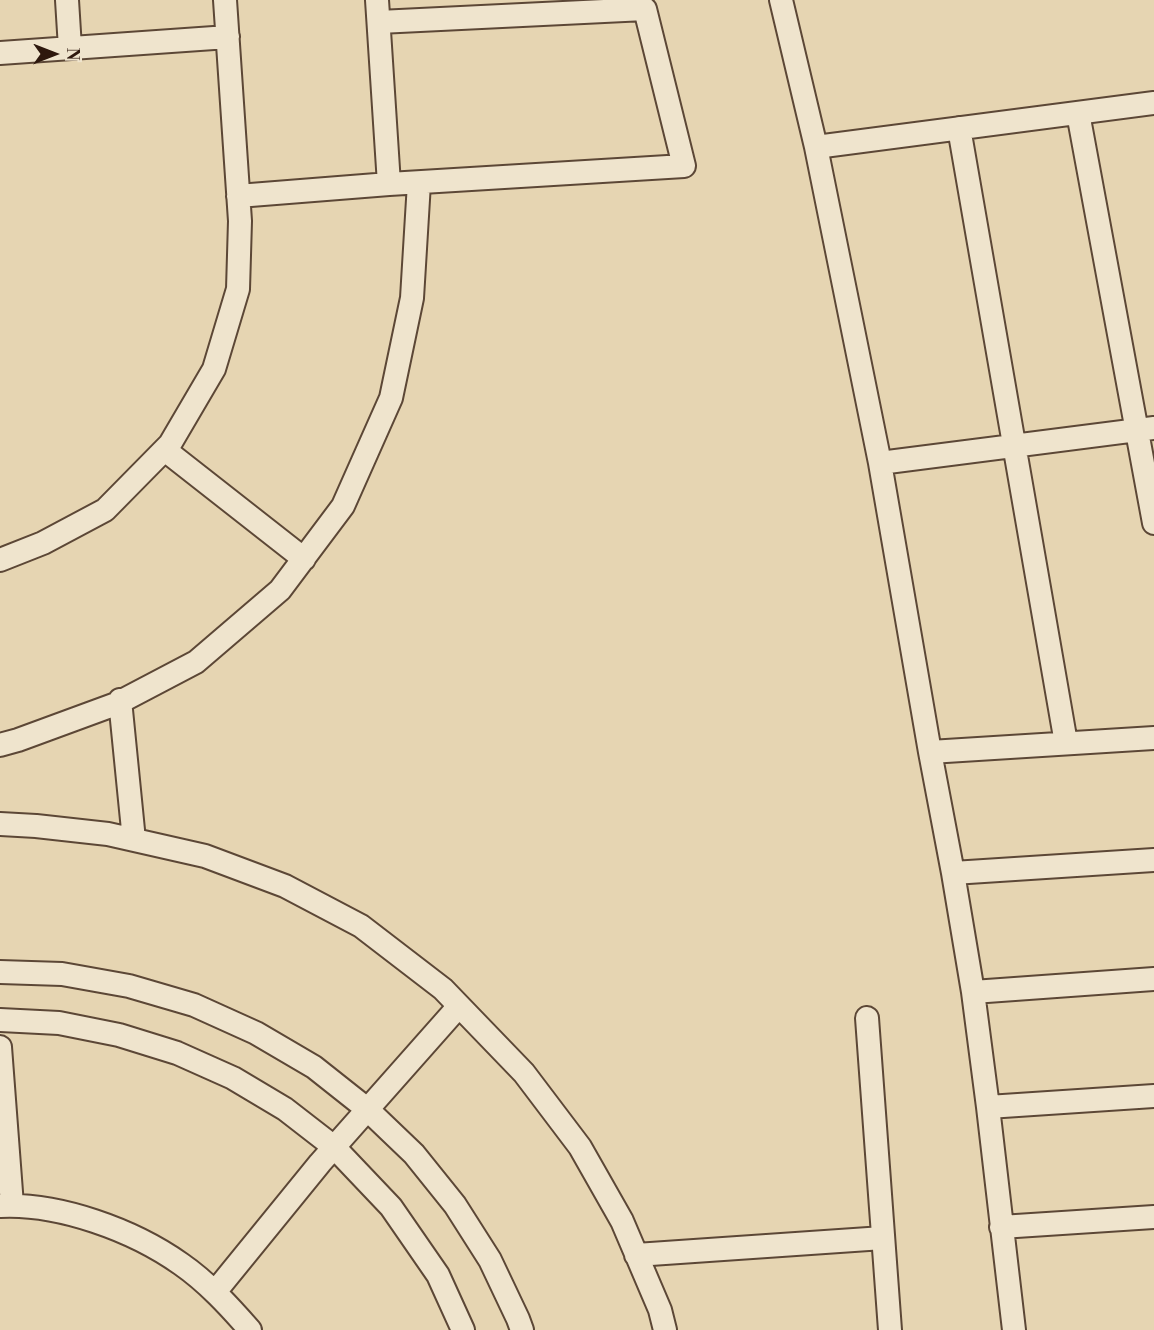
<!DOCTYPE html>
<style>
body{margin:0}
#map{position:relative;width:1154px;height:1330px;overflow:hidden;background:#e6d5b2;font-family:"Libre Bodoni",serif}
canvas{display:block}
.north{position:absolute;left:24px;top:24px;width:60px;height:60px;-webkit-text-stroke:4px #efe4cd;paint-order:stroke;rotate:90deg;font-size:16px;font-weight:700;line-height:24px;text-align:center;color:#2e180d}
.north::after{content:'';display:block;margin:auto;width:21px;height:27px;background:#2e180d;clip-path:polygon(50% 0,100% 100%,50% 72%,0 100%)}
</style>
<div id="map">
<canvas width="1154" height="1330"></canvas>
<div class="north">N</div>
</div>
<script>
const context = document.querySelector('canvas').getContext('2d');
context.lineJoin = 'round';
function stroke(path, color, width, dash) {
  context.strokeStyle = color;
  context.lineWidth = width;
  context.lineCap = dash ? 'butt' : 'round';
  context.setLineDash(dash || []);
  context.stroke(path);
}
const minor = new Path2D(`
 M67 0 70 48
 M377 0 389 184
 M781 0 816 147 880 463 930 752 953 873 973 992 988 1107 1014 1330
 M0 53 228 37
 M1078 113 1154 523
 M959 128 1066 743
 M816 147 1154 103
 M238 196 389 184 684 166 645 9 379 22
 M165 450 304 559
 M880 463 1154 428
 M0 560 43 543 105 510 170 444 214 369 238 289 240 221 225 0
 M120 700 134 840
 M0 745 18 740 116 704 196 662 280 590 343 506 391 398 412 298 419 183
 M930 752 1154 738
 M0 824 36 826 108 834 205 856 285 886 361 926 443 989 524 1073 580 1147 622 1221 660 1310 665 1330
 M953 873 1154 860
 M0 972 62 974 129 986 194 1005 256 1033 314 1067 367 1109 414 1154 455 1205 490 1260 518 1319 522 1330
 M973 992 1154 979
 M867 1018 890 1330
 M0 1020 59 1023 119 1035 177 1053 233 1078 285 1109 334 1147 391 1207 438 1275 463 1330
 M0 1047 12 1205
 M988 1107 1154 1096
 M0 1206C59 1203 133 1230 181 1264 207 1282 229 1306 250 1330
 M1001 1227 1154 1217
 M636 1255 883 1238
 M215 1292 320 1163 459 1006`);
stroke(minor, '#5c4736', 26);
stroke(minor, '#efe4cd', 22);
</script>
